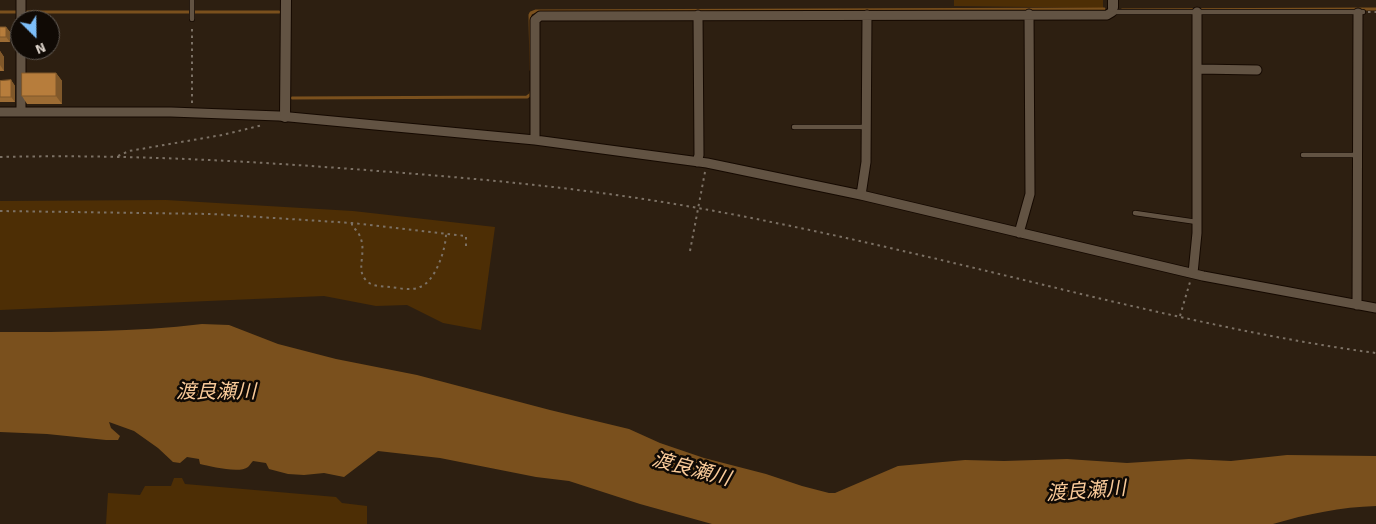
<!DOCTYPE html>
<meta charset="utf-8">
<style>
body{margin:0}
#map{position:relative;width:1376px;height:524px;overflow:hidden;background:#2d1f11;font-family:Signika,sans-serif}
canvas{display:block}
.north{position:absolute;left:10px;top:10px;width:50px;height:50px;box-sizing:border-box;background:#100a05;border:1px solid #625b54;border-radius:50%;rotate:157deg;font-size:14px;font-weight:700;line-height:20px;text-align:center;color:#ddd4cb}
.north::after{content:'';display:block;margin:auto;width:18px;height:22px;background:#7dbef9;clip-path:polygon(50% 0,100% 100%,50% 72%,0 100%)}
</style>
<div id="map">
<canvas width="1376" height="524"></canvas>
<div class="north">N</div>
</div>
<script>
const context = document.querySelector('canvas').getContext('2d');
context.lineJoin = 'round';
function fill(path, color) {
  context.fillStyle = color;
  context.fill(path, 'evenodd');
}
function stroke(path, color, width, dash) {
  context.strokeStyle = color;
  context.lineWidth = width;
  context.lineCap = dash ? 'butt' : 'round';
  context.setLineDash(dash || []);
  context.stroke(path);
}
function write(font, color, halo, rows, align = 'center') {
  context.font = font + ' Signika,"Noto Sans JP",sans-serif';
  context.lineWidth = 5;
  context.setLineDash([]);
  context.textBaseline = 'middle';
  context.strokeStyle = halo;
  context.fillStyle = color;
  for (const [text, x, y, turn = 0] of rows) {
    context.save();
    context.translate(x, y);
    context.rotate((+turn || 0) * Math.PI / 180);
    context.textAlign = isNaN(turn) ? turn : align;
    if (halo) context.strokeText(text, 0, 0);
    context.fillText(text, 0, 0);
    context.restore();
  }
}
fill(new Path2D(`
 M954 0H1103V8L954 6Z
 M166 200 353 211 495 227 481 330 443 323 407 305 376 306 324 296 0 310V201Z
 M174 478H182L185 484 336 497 342 503 367 506V524H106L108 493 140 495 145 486H171Z`), '#4d2e05');
fill(new Path2D(`
 M202 324 229 325 278 344 336 359 417 375 550 410 629 429 660 443 704 458 766 474 802 486 829 493H835L898 466 965 460 1004 461 1067 459 1127 463 1189 459 1231 461 1287 455 1376 456V506C1341 507 1307 514 1273 524H712L640 504 569 481 536 477 440 458 378 451 344 477 324 473 304 475 288 474 269 469 266 463 253 461C251 463 250 465 248 467 239 474 210 466 200 464L199 459 187 457 180 463 173 462 158 448 134 431 109 422 111 428 120 436 118 440H106L47 434 0 432V332C67 332 135 332 202 324Z`), '#7a501d');
stroke(new Path2D(`
 M1122 10 1376 9
 M0 12H279
 M531 70 530 15 531 13 536 11 1104 9
 M292 98 527 97 531 94V92`), '#7a501d', 3);
const service = new Path2D(`
 M1112 12H1363
 M192 19V0
 M794 127H867
 M1303 155H1358
 M1135 213 1197 222`);
const minor = new Path2D(`
 M21 20V0
 M1198 69 1257 70
 M0 112H171L279 116 535 140 707 163 861 195 1203 276 1376 308
 M21 112V50
 M535 140V20L540 16 1107 15 1112 12 1113 7
 M697 162 699 155 698 15
 M861 195 866 162 867 15
 M1019 233 1030 194 1029 14
 M1193 273 1197 233V12
 M1357 305 1358 13`);
const tertiary = new Path2D(`
 M1113 7V0
 M285 117 286 0`);
stroke(service, '#150900', 6);
stroke(minor, '#150900', 11);
stroke(tertiary, '#150900', 12);
stroke(new Path2D(`
 M1368 12H1376
 M192 103V25
 M118 156 129 151 222 135 263 125
 M0 157C126 154 252 161 378 171 485 179 592 189 698 208 827 231 954 263 1081 294 1178 317 1277 340 1376 353
 M0 211 212 214 352 223 466 236V249
 M352 223V226C373 244 354 266 365 279 371 287 381 286 390 287 399 288 412 291 420 287 435 282 446 249 446 234
 M690 251 705 172
 M1180 316 1190 282`), '#7c7165', 2, [2.5, 4]);
stroke(service, '#625343', 4.5);
stroke(minor, '#625343', 9);
stroke(tertiary, '#625343', 10);
fill(new Path2D(`
 M0 27H6L10 32V42H0Z
 M0 51 4 57V71H0Z
 M56 73 62 81V104H27L22 96Z
 M11 80 15 86V102H0V81Z`), '#9d6c34');
fill(new Path2D(`
 M6 27 10 32V42L6 37Z
 M0 51 4 57V71L0 65Z
 M56 73 62 81V104L56 96Z
 M11 80 15 86V102L11 97Z`), '#80582a');
const building = new Path2D(`
 M0 27H6V37H0Z
 M22 73H56V96H22Z
 M11 80V97H0V81Z`);
fill(building, '#b77d3c');
stroke(building, '#80582a', 1);
write('italic 20px', '#f9ca99', '#100a05', [
 ["渡良瀬川",216,393],
 ["渡良瀬川",691,470,15],
 ["渡良瀬川",1086,492,-4]
]);
</script>
